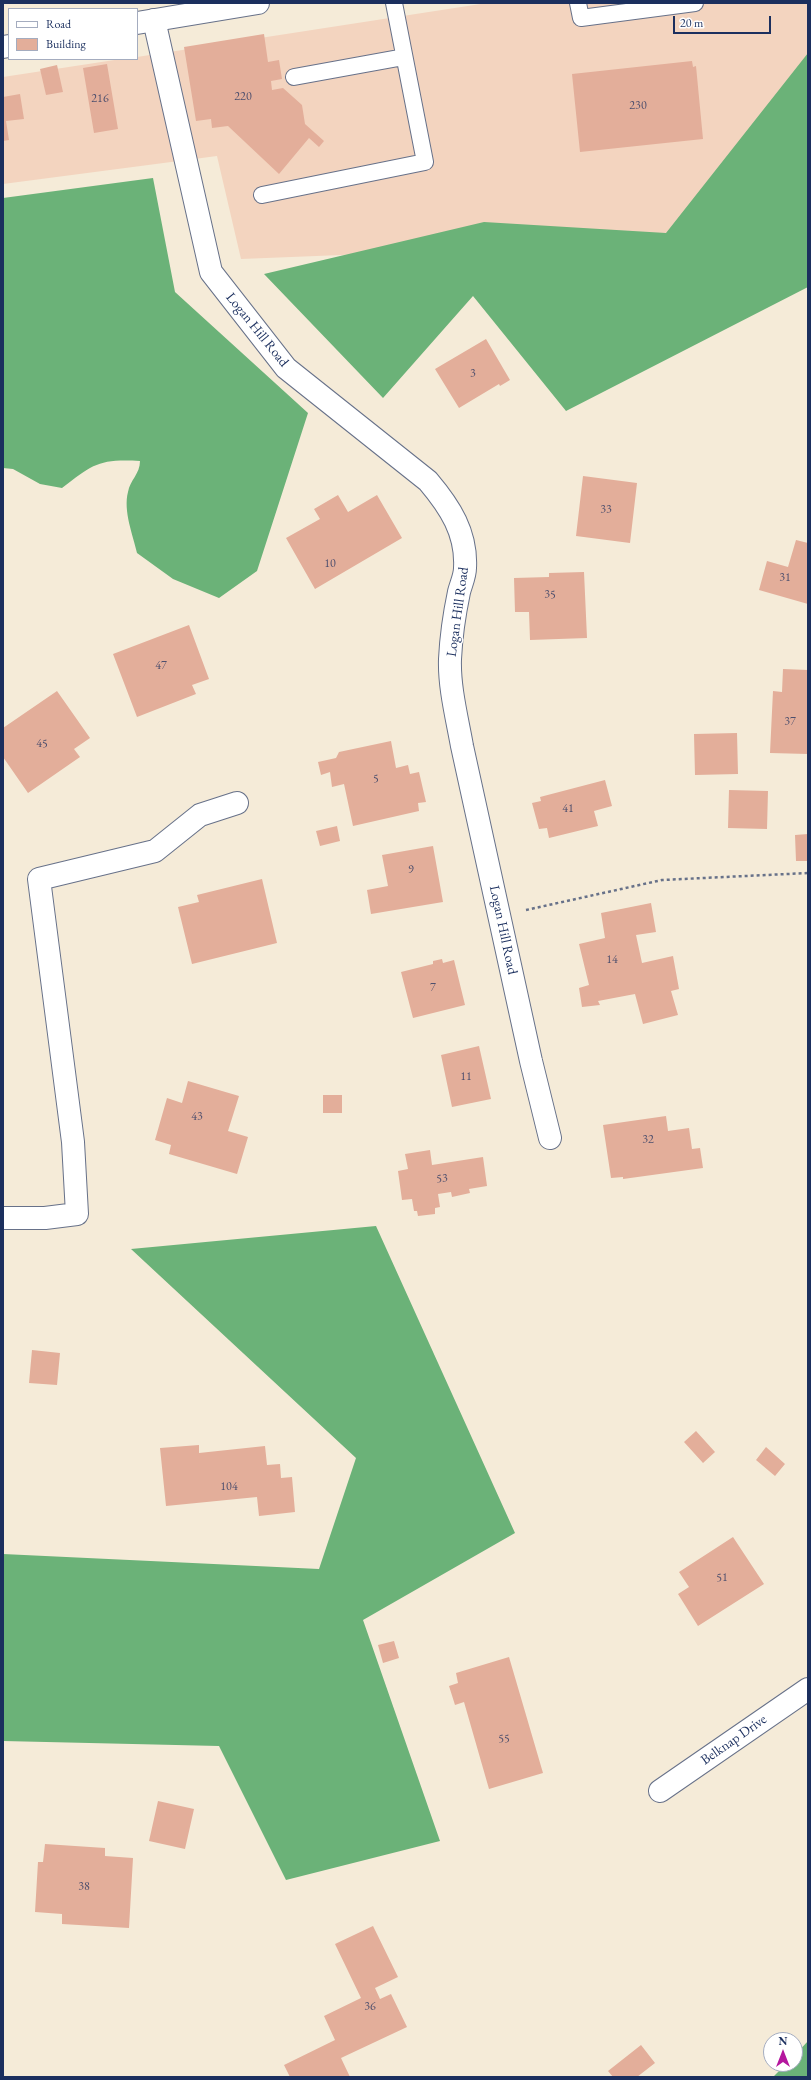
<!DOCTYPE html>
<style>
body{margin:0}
#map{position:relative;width:811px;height:2080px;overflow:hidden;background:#f5ebd8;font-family:"EB Garamond",serif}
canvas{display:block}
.frame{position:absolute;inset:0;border:4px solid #1b2f5e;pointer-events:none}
.legend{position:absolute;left:8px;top:8px;width:130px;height:52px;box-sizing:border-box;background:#fff;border:1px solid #a4acbf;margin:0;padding:5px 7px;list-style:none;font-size:12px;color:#1b2f5e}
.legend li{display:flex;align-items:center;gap:8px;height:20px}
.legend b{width:20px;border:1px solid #a4acbf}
.north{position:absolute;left:763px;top:2032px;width:40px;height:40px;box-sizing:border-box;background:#fff;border:1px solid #a4acbf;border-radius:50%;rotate:0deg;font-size:11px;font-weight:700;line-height:16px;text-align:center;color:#1b2f5e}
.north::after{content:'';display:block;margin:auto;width:14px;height:18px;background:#b5179e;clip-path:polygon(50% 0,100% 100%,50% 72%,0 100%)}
.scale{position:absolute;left:673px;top:16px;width:98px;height:18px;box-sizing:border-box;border:2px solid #1b2f5e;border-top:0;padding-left:5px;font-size:12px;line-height:14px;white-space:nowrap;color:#1b2f5e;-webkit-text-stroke:3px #fff;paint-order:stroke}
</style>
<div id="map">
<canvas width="811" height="2080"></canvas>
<div class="frame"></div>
<ul class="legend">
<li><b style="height:5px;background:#fff"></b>Road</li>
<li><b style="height:11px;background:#e3ae9a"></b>Building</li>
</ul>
<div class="north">N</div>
<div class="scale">20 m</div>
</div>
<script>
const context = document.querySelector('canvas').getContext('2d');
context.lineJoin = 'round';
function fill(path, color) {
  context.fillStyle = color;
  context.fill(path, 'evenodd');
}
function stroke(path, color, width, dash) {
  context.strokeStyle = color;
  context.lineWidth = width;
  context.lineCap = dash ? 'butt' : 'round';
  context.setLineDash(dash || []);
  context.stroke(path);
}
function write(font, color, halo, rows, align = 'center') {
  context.font = font + ' "EB Garamond",serif';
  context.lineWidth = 3;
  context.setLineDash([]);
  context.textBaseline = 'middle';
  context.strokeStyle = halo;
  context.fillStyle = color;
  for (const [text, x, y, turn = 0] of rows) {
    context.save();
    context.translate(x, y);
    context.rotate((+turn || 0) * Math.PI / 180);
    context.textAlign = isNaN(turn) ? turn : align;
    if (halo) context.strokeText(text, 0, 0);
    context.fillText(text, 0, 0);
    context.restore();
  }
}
fill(new Path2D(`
 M487 3H808V190L668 242 241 259 217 156 3 184V77L121 59H137V57Z`), '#f3d4bf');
fill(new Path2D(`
 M808 53V287L566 411 473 296 383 398 264 274 484 222 666 233Z
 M153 178 175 292 308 413 257 571 219 598 173 579 137 553C133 535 123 511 128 492 130 480 140 474 140 461 98 459 94 464 62 488L40 484 13 469 3 468V198Z
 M376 1226 515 1533 363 1620 440 1841 286 1880 219 1746 3 1741V1554L319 1569 356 1458 131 1249Z
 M808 2041V2077H773L786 2064H795V2055Z`), '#6bb278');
fill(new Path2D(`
 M264 34 268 62 279 60 282 79 271 81 272 90 283 88 302 105 305 124 324 141 319 147 309 138 279 174 228 126 212 128 211 119 196 121 184 47Z
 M692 61 693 67 696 66 703 139 580 152 572 74Z
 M107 64 118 129 94 133 83 68Z
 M57 65 63 92 46 95 40 69Z
 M20 94 24 119 6 121 9 140 3 141V97Z
 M486 339 510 380 500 386 499 384 459 408 435 369Z
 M583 476 637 483 630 543 576 536Z
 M338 495 348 512 377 495 402 538 315 589 286 538 320 519 314 509Z
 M796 540 808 543V604L759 590 767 561 788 567Z
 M584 572 587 638 530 640 529 612H515L514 578 549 577V573Z
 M189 625 209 679 192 685 196 694 137 717 113 654Z
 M783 669 808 670V754L770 753 773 691 782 692Z
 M57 691 90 738 74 749 80 757 28 793 3 757V728Z
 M737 733 738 774 695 775 694 734Z
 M391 741 396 768 408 765 410 774 419 772 426 802 418 803 419 811 353 826 344 784 332 787 330 772 321 775 318 762 336 758 339 752Z
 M605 780 612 806 594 811 598 826 549 838 547 828 539 829 532 803 541 801 540 797Z
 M729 790 768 791 767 829 728 828Z
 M337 826 340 841 320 846 316 831Z
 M808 834V861H796L795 835Z
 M433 846 443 902 371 914 367 890 388 886 382 855Z
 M262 879 277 943 192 964 178 907 199 902 197 895Z
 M651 903 656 932 636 935 642 963 673 956 679 989 671 991 678 1015 643 1024 635 994 598 1001 600 1005 582 1007 579 988 589 985 579 944 605 938 601 913Z
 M442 959 443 963 454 960 465 1005 413 1018 401 972 433 964V961Z
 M479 1046 491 1099 452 1107 441 1055Z
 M188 1081 239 1096 228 1131 248 1137 237 1174 169 1154 171 1145 155 1140 167 1098 182 1103Z
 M323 1095H342V1113H323Z
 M666 1116 668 1131 689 1128 692 1149 700 1148 703 1168 623 1179V1177L611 1178 603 1125Z
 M430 1150 432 1165 483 1157 487 1186 469 1189 470 1193 452 1197 451 1192 438 1194 440 1207 435 1208V1214L418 1216 417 1211H414L412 1199 402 1200 398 1171 408 1169 405 1154Z
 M32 1350 60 1353 57 1385 29 1383Z
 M696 1431 715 1452 703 1463 684 1442Z
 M199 1445V1453L265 1446 267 1465 280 1464 281 1478 292 1477 295 1512 259 1516 257 1497 166 1506 160 1448Z
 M766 1447 785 1464 775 1476 756 1460Z
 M733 1537 764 1584 698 1626 678 1594 689 1587 679 1572Z
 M394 1641 399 1658 383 1663 378 1645Z
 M509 1657 543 1773 489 1789 464 1702 455 1705 449 1686 458 1683 456 1673Z
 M158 1801 194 1809 185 1849 149 1841Z
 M45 1844 105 1848V1856L133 1858 129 1928 62 1924V1914L35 1912 38 1862H43Z
 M373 1926 398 1977 375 1988 380 1999 391 1994 407 2027 341 2058 350 2077H290L284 2065 335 2040 324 2016 361 1998 335 1944Z
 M641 2045 655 2063 637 2077H613L608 2071Z`), '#e3ae9a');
const service = new Path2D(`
 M578 3 581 18 695 3
 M294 77 404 57
 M262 195 425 162 394 3`);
const minor = new Path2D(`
 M154 20 211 272 286 368 428 481C450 507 467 533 465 568 465 576 461 584 459 592 455 611 451 638 450 659 449 687 457 718 462 746L531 1061 550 1138
 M3 1218H45L77 1214 73 1142 39 879 155 851 200 815 237 803
 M660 1791 808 1689`);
const primary = new Path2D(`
 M137 23 258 3
 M3 47 9 46`);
stroke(service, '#677189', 18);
stroke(minor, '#677189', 24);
stroke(primary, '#677189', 24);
stroke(new Path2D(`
 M526 910 662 880 808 873`), '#677189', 2.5, [3, 3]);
stroke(service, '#fff', 16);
stroke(minor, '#fff', 22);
stroke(primary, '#fff', 22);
write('12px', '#4d4f6d', null, [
 ["220",243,97],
 ["216",100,99],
 ["230",638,106],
 ["3",473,374],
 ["33",606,510],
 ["10",330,564],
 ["31",785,578],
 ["35",550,595],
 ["47",161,666],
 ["37",790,722],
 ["45",42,744],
 ["5",376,779],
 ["41",568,809],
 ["9",411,870],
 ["14",612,960],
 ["7",433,988],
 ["11",466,1077],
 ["43",197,1117],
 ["32",648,1140],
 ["53",442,1179],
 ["104",229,1487],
 ["51",722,1578],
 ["55",504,1739],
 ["38",84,1887],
 ["36",370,2007]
]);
write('14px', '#1b2f5e', '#fff', [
 ["Logan Hill Road",257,330,51],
 ["Logan Hill Road",458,612,-82],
 ["Logan Hill Road",503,930,78],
 ["Belknap Drive",734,1740,-35]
]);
</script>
